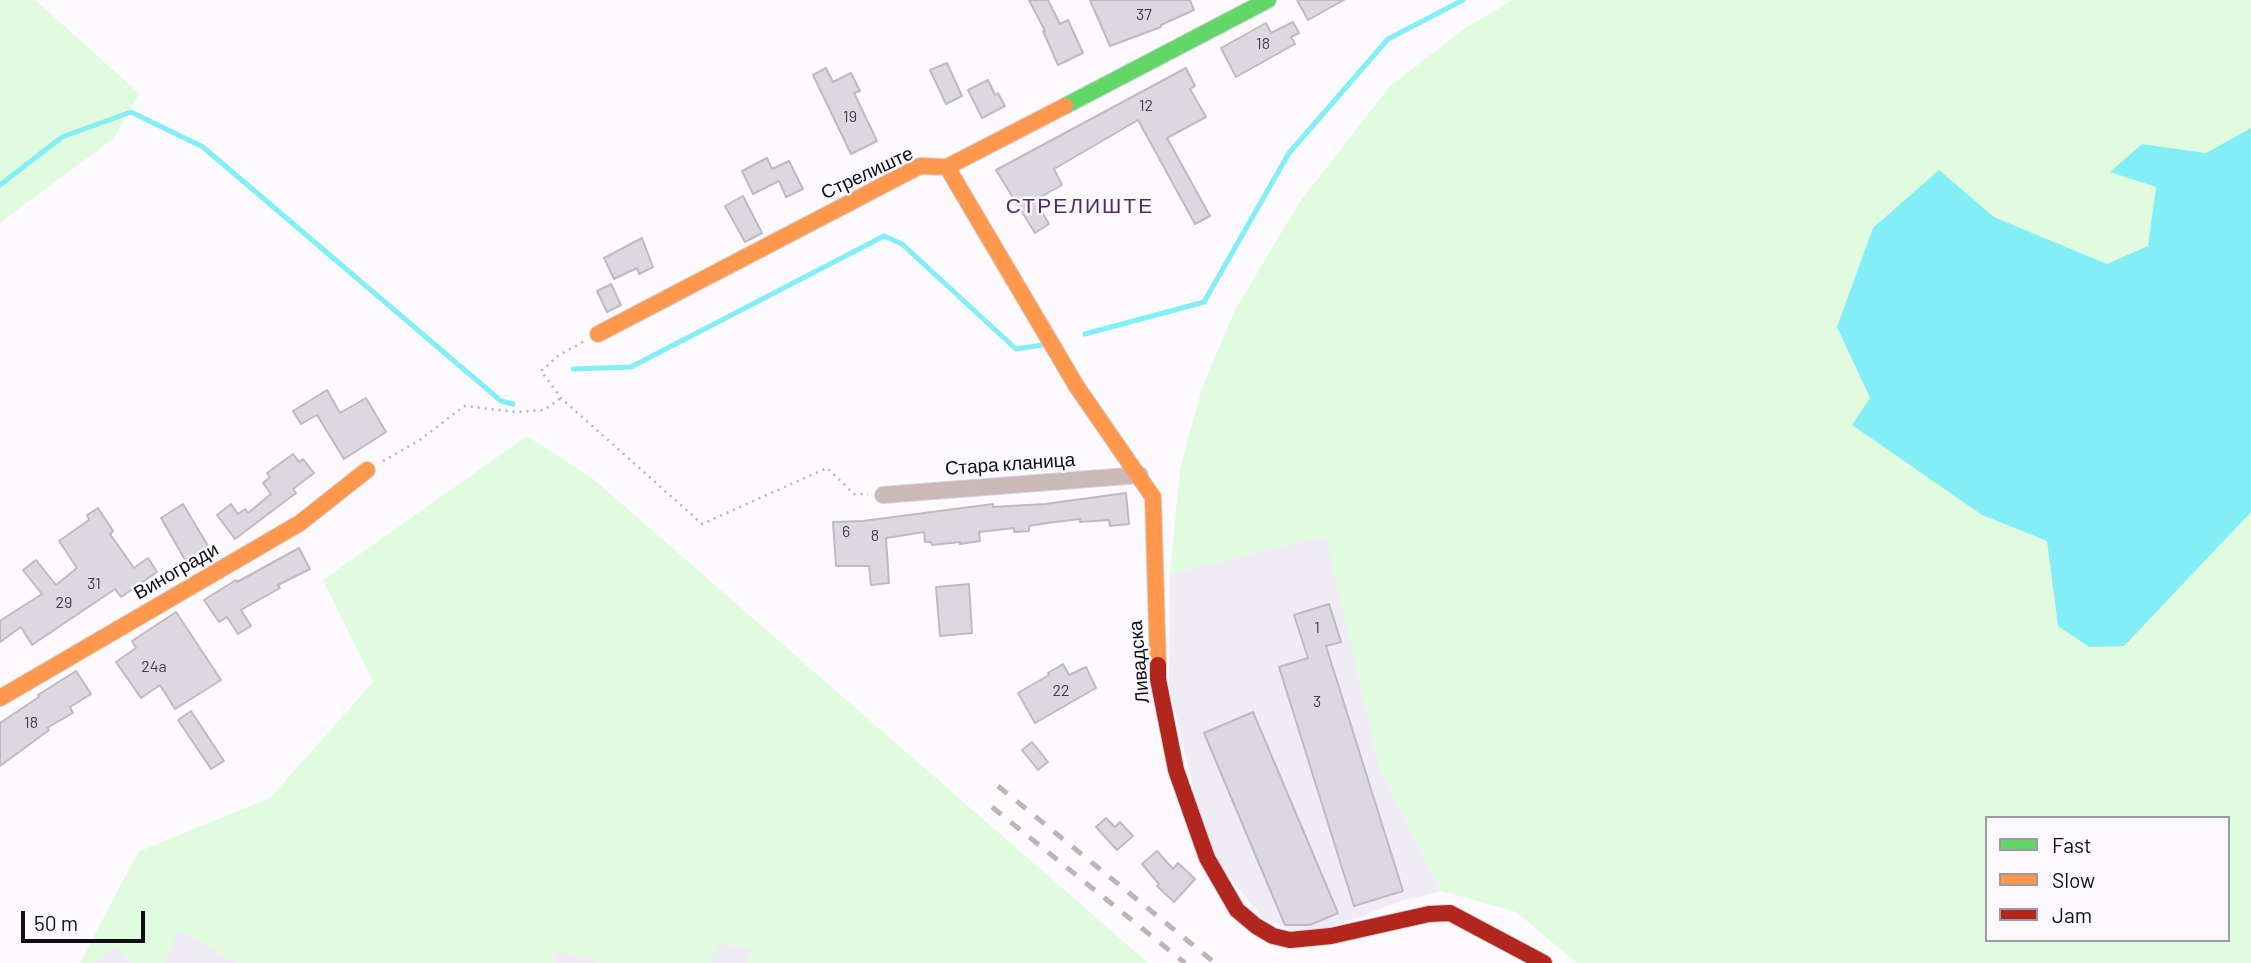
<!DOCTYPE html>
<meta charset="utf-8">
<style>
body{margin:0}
#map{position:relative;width:2251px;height:963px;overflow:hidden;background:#fcfafe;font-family:Barlow,sans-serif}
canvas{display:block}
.legend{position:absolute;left:1985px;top:816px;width:245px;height:126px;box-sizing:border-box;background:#fbf9ff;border:2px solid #9d9ba2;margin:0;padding:9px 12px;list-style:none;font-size:21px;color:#100d16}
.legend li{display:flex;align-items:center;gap:14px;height:35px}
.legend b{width:35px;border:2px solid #9d9ba2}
.scale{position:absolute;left:21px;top:911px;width:124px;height:32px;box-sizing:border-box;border:4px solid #100d16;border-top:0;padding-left:9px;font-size:21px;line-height:24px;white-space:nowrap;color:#100d16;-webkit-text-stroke:5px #fbf9ff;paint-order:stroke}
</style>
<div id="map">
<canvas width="2251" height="963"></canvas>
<ul class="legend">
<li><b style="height:9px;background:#63d668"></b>Fast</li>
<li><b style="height:9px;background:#ff974d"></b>Slow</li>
<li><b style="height:9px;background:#b3261e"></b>Jam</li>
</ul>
<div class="scale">50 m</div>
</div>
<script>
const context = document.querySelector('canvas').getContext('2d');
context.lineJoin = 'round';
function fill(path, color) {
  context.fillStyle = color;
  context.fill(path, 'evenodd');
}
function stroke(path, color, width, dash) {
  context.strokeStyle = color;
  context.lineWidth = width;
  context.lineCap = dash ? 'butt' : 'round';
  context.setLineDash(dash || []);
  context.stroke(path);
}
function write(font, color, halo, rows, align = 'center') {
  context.font = font + ' Barlow,sans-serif';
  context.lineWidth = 5;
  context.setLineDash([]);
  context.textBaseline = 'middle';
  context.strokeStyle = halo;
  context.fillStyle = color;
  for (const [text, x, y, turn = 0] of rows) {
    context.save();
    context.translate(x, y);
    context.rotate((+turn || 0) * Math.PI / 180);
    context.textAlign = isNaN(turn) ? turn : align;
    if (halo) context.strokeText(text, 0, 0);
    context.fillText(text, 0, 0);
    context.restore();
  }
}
fill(new Path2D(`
 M1326 536 1380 769 1442 891 1401 901 1309 936 1264 919 1209 852 1169 687 1170 573Z
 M177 930 239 963H164Z
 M718 943 753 948 747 963H709Z
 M116 947 131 963H93Z
 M558 951 601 963H553Z`), '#f0ecf6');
fill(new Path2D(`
 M0 0H35L140 94 113 139 0 223Z
 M1513 0H2251V128L2206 153 2142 144 2111 172 2156 186 2148 246 2107 264 1994 217 1939 170 1837 327 1870 399 1852 425 1982 515 2047 541 2058 626 2251 512V963H1577L1516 912 1442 891 1380 769 1325 536 1170 573 1180 469 1202 388 1235 310 1299 203 1390 86 1467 27ZM1987 818H2228V940H1987Z
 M527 436 592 478 1148 963H747L753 948 718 943 709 963H601L558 951 553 963H239L178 930 164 963H131L116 947 93 963H80L138 852 270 798 373 682 323 580Z`), '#e1fbde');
fill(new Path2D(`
 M2251 128V512L2124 646 2089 647 2058 626 2047 541 1982 515 1852 425 1870 398 1837 327 1873 228 1939 170 1994 217 2107 264 2148 246 2156 187 2110 172 2142 144 2206 153Z`), '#82eef6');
stroke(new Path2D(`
 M0 185 62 137 131 112 203 147 501 401 513 404
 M1085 334 1204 302 1289 153 1388 39 1463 0
 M573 369 631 367 884 236 902 244 1016 349 1042 345`), '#82eef6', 5);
const building = new Path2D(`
 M1029 0H1048L1060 24 1068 20 1083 53 1058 65 1043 31H1045Z
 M1090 0H1190L1194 10 1161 25V27L1110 46Z
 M1297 0H1344L1308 20Z
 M1293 22 1299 33 1291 37 1295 44 1236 77 1221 48 1266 23 1271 33Z
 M947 63 962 96 946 104 930 70Z
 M826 68 833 82 851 73 860 91 854 93 877 141 851 154 813 75Z
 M1186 68 1195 86 1190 89 1206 117 1167 138 1210 216 1195 224 1138 120 1054 169 1062 185 1035 200 1049 224 1035 233 996 170Z
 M988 80 995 95 998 93 1005 106 982 118 968 90Z
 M767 158 772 169 789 161 803 189 786 197 779 181 753 194 742 171Z
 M743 196 762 233 745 242 725 206Z
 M642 238 653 267 639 274 637 268 614 279 604 258Z
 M611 284 621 305 607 312 597 291Z
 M327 390 340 413 366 398 386 432 344 459 317 415 301 424 293 411Z
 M293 454 299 462 303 459 314 473 293 489 296 493 235 539 217 515 231 504 238 514 245 509 248 513 271 494 263 483 270 477 267 473Z
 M1126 493 1129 524 1110 526 1109 520 1080 522V519L1047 523 1029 526V531L1014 532V528L979 532 980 541 960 544V542L932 545 931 542H925L924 532 886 538 889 583 871 585 869 566H836L833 522 863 521 993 504V507L1045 504Z
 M183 504 211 551 188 565 161 518Z
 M98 508 113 531 110 534 134 568 148 558 157 572 121 597 115 589 32 645 21 627 0 642V621L42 594 23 570 36 560 56 585 77 568 59 541 89 520 87 515Z
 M299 548 310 569 278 585 280 588 241 610 251 626 238 634 227 617 219 622 204 600 236 580 237 582Z
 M969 584 972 633 940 636 936 587Z
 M1329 604 1341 642 1326 646 1403 891 1354 906 1279 667 1308 658 1294 615Z
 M176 612 221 680 175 709 160 685 141 698 116 662 136 648 132 641Z
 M1063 664 1069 675 1086 667 1096 688 1035 723 1018 693 1049 675 1048 673Z
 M76 671 91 694 70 707 73 713 47 728 49 730 0 766V723L39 697 38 695Z
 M191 711 224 761 211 769 178 720Z
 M1253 712 1338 913 1310 925H1285L1204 733Z
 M1032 742 1048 762 1038 770 1022 750Z
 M1106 818 1115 827 1120 822 1133 836 1117 850 1096 827Z
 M1157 851 1173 869 1178 863 1195 879 1174 902 1157 886 1159 884 1142 864Z`);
fill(building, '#dcd8e0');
stroke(building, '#bdbbc1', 2);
const street = new Path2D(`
 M883 495 1140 475`);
const fast = new Path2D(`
 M1065 106 1268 0`);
const slow = new Path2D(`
 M947 167 1077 387 1153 497 1158 665
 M598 334 920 166 947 167 1065 106
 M0 698 300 523 367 470`);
const jam = new Path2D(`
 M1158 665V679L1176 770 1207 858 1237 910 1256 926 1273 936 1290 940 1331 936 1429 914 1450 913 1544 963`);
stroke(street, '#d6d5d8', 18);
stroke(fast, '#d6d5d8', 18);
stroke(slow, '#d6d5d8', 18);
stroke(jam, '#d6d5d8', 18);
stroke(new Path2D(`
 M583 342 559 355 541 371 561 398 702 524 827 468 854 494H868
 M383 461 420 440 464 406 516 412 544 410 561 398`), '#beb3b3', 2.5, [2, 5]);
stroke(street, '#cab9b6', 16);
stroke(fast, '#63d668', 16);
stroke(slow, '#ff974d', 16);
stroke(jam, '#b3261e', 16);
stroke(new Path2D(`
 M998 786 1215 963
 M992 807 1185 963`), '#beb4b5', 5, [12, 12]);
write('16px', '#434048', null, [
 ["37",1144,15],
 ["18",1263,44],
 ["12",1146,106],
 ["19",850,117],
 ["6",846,532],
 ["8",875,536],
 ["31",94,584],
 ["29",64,603],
 ["1",1317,628],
 ["24a",154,667],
 ["22",1061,691],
 ["3",1317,702],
 ["18",31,723]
]);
write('19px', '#100d16', '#fbf9ff', [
 ["Стрелиште",867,173,-25],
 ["Стара кланица",1010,464,-4],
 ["Виногради",176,571,-30],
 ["Ливадска",1139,662,-95]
]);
context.letterSpacing = '2px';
write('21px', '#4d2c64', '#fbf9ff', [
 ["СТРЕЛИШТЕ",1080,206]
]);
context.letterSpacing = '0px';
</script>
